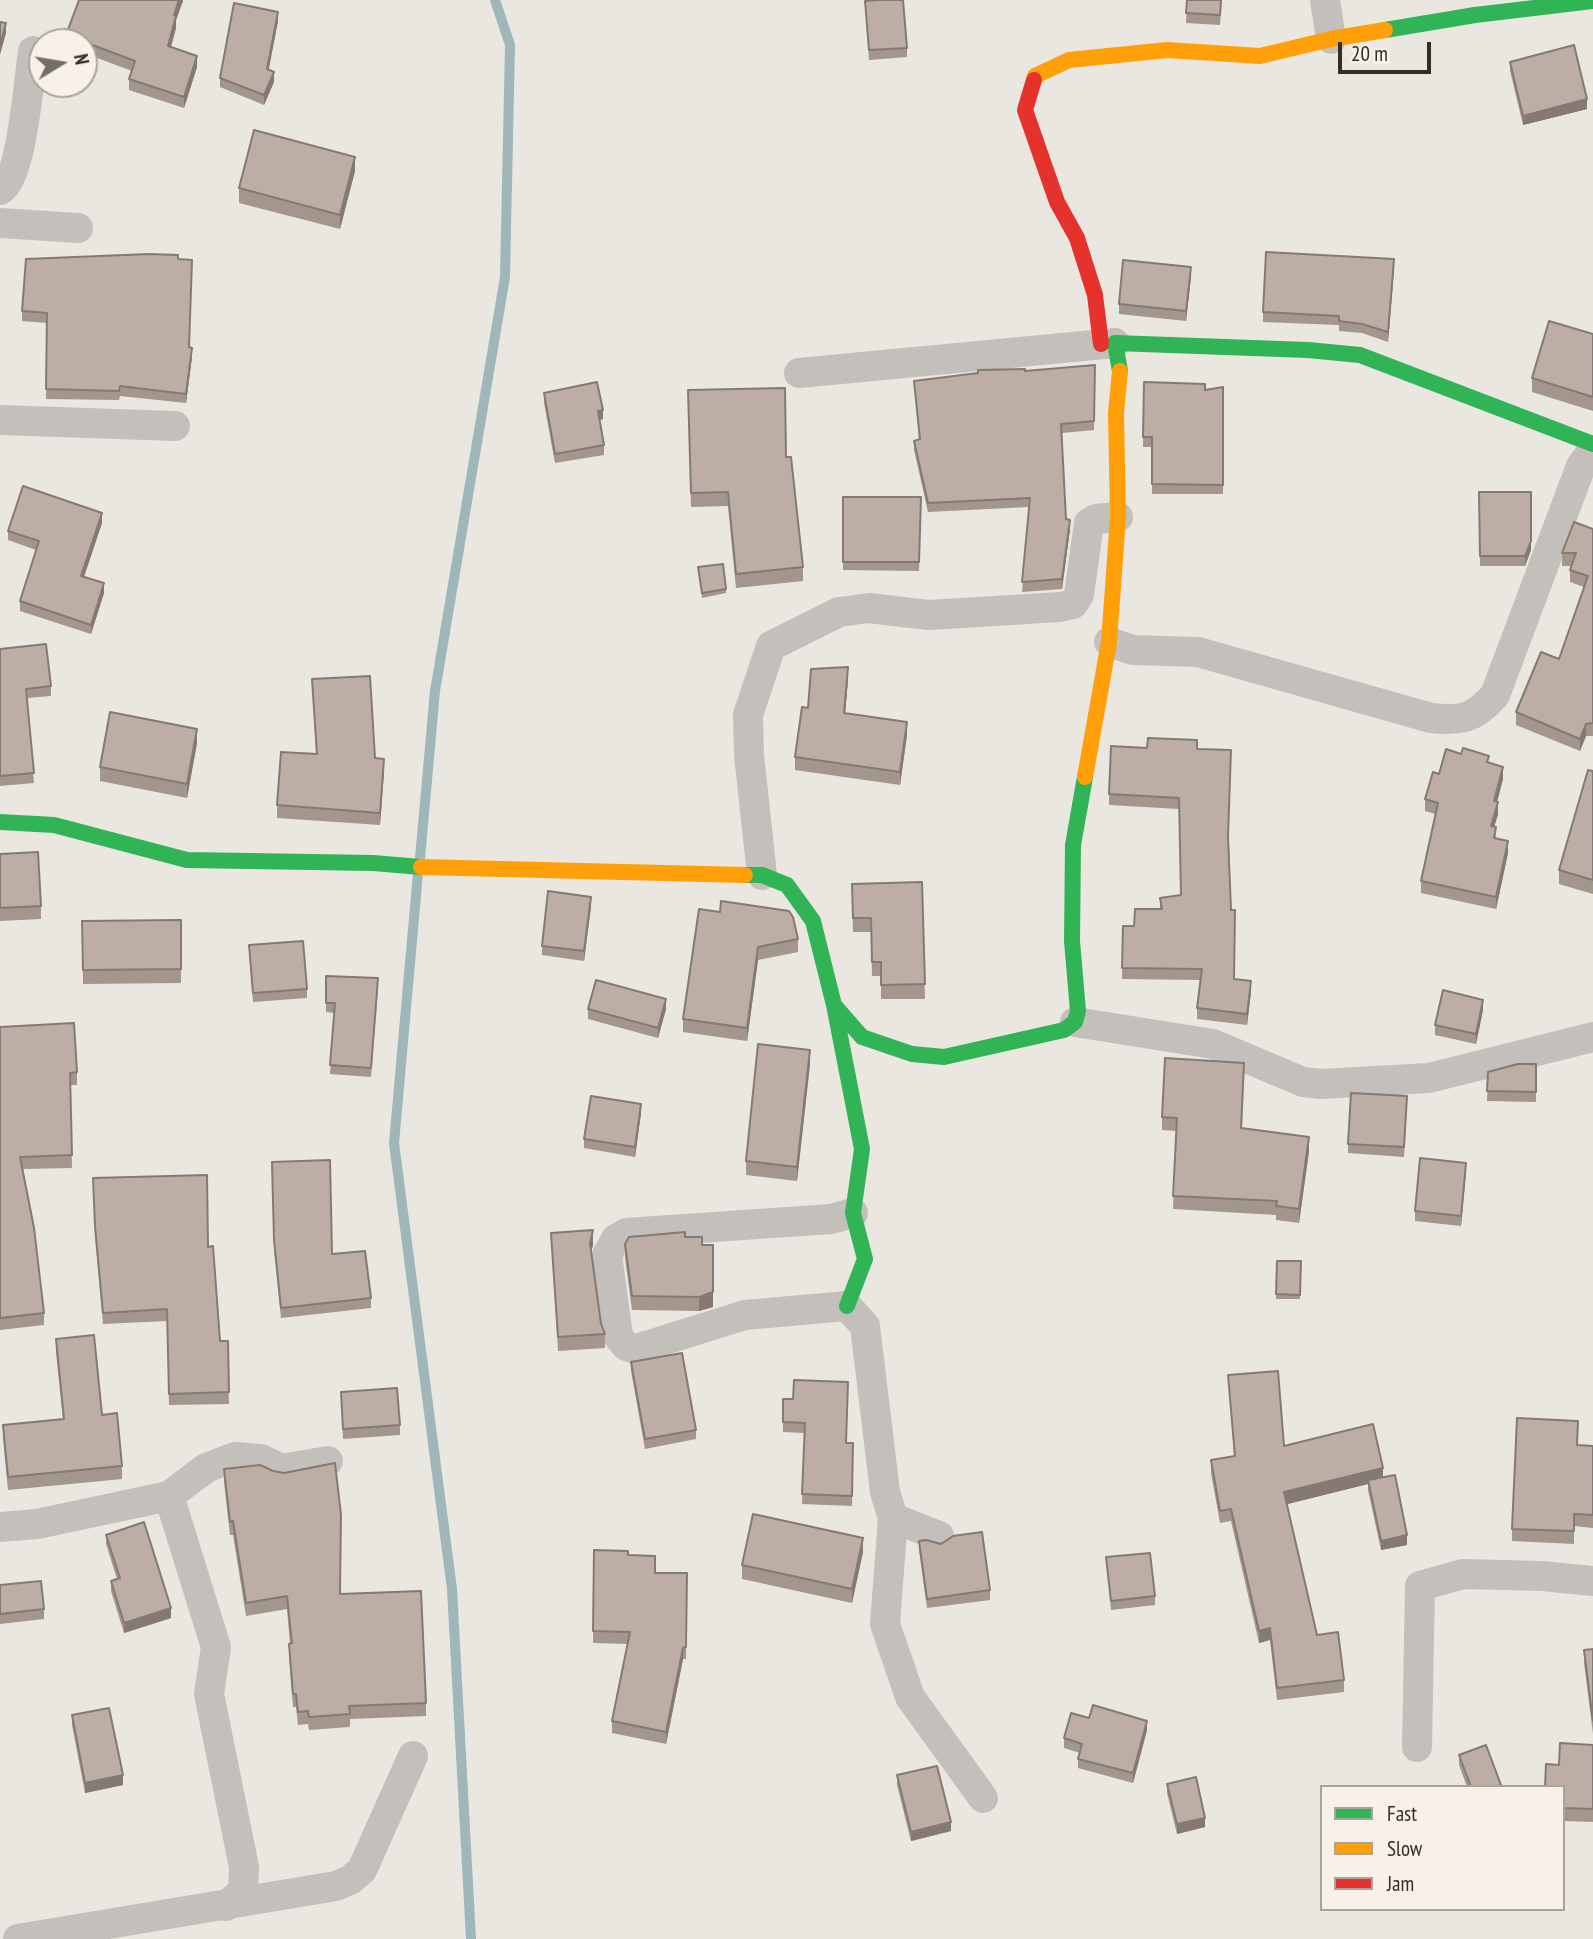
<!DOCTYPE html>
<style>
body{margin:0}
#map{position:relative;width:1593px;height:1939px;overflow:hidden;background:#eae7e0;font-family:"PT Sans Narrow",sans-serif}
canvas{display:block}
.legend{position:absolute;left:1320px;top:1785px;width:245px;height:126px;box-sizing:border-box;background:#f7f1e8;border:2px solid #a9a39b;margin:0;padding:9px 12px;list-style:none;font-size:21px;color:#332d28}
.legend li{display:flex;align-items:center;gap:14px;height:35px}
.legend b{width:35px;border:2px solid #a9a39b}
.north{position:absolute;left:28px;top:28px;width:70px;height:70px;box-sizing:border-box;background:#f7f1e8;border:2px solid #a9a39b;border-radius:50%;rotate:79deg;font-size:19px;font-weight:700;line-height:28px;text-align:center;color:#332d28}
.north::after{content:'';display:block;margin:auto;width:24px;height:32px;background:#736e68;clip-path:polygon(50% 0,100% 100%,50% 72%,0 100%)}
.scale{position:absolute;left:1338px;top:42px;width:93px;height:32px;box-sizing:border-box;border:4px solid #332d28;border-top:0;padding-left:9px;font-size:21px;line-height:24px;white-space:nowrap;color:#332d28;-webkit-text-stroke:5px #f7f1e8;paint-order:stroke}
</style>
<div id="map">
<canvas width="1593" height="1939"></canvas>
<ul class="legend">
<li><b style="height:9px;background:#30b455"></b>Fast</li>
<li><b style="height:9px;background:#ff9f0a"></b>Slow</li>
<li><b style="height:9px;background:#e5322d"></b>Jam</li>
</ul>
<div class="north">N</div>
<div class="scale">20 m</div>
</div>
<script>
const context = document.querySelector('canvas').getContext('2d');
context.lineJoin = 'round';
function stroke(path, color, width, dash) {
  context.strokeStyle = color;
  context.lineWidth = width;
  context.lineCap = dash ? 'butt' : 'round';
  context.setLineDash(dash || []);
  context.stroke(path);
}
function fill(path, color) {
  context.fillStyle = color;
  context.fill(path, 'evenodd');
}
stroke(new Path2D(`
 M420 858 435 691 505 277 510 45 495 0
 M418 873 394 1143 452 1589 471 1939`), '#9fb7b8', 10);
stroke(new Path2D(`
 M1325 0 1331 39
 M0 190C22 179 29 78 33 51
 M0 223 78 228
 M799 373 1115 343
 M0 420 175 426
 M1109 642 1133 650 1198 652 1431 718C1462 721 1474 719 1495 695L1581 466 1593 450
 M762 875 749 755 748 715 771 646 839 612 869 608 928 615 1060 607 1073 604 1079 595 1089 523 1096 519 1118 517
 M1075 1022 1213 1044 1303 1082 1321 1084 1429 1078 1593 1037
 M853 1213 831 1219 626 1233 616 1239 607 1255 618 1336 626 1346 636 1349 745 1315 847 1306 865 1326 885 1492 893 1518 939 1536
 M169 1496 216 1647 209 1694 244 1867 243 1891 226 1906
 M893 1518 885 1624 910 1697 983 1798
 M0 1527 37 1524 169 1496 206 1468 235 1457 261 1459 281 1469 328 1461
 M1417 1747 1420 1586 1463 1574 1542 1576 1593 1581
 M18 1939 336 1886 350 1880 362 1870 413 1756`), '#c3bfba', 30);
stroke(new Path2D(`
 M1385 30 1475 15 1593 1
 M1120 371 1115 343 1308 350 1360 355 1593 444
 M0 822 54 825 187 860 373 863 421 867
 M745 875H762L787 885 813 921 834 1005 862 1149 853 1213 865 1259 847 1306
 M834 1005 862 1037 912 1054 944 1057 1064 1030 1075 1022 1078 1011 1072 941 1073 845 1085 777`), '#30b455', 16);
stroke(new Path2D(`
 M1034 80 1035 76 1069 60 1167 50 1260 56 1331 39 1385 30
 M1085 777 1109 642 1118 517 1116 413 1120 371
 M421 867 745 875`), '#ff9f0a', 16);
stroke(new Path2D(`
 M1034 80 1025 110 1057 202 1077 238 1095 295 1101 344`), '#e5322d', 16);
fill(new Path2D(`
 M183 0 176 20V28L171 47 197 67 184 108 129 90V79L132 71 84 53V42H66V35Z
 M1187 0H1222L1220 25 1186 23Z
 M865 1 907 48V57L869 60Z
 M278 21 268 70 274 82 264 105 220 87V78Z
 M1510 62 1587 109 1523 125 1510 71Z
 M355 171 340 229 239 203V188Z
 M178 259 189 347 192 357 186 403 120 396 119 400 46 399 47 323 22 321V311Z
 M1394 269 1388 342 1362 333 1339 331V325L1263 322V312Z
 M1191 277 1186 321 1119 314V304Z
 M1593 334V411L1532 392V378Z
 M1095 365 1094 430 1062 433 1066 519 1070 529 1062 589 1022 592 1029 507 928 512 914 450V441L919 440 914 381Z
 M1144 382 1205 390 1223 387V494H1152V447H1143Z
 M688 390 786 457 803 567V581L736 588 728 506 691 507Z
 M544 393 603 419 599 420 604 445V455L555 463 544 403Z
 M1479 492H1531V550L1525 566H1480Z
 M843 497H921L919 571 843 570Z
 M102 523 84 577 104 593 91 634 20 611V601L36 550 8 540V531Z
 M1593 529V736H1586L1580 751 1516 725V712L1559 659 1584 587 1570 582V570L1571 566H1562V553Z
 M698 567 726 589V593L702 598Z
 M0 649 51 686V696L27 698 34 783 0 786Z
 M312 679 384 771 380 825 277 818V805L316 754Z
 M848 680 845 713 907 735 900 785 795 770V757L808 708Z
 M197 743 187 798 100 781V767Z
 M1147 748 1197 749 1229 842 1234 979 1251 992 1247 1025 1197 1019V1008L1200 980 1122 979 1123 926H1134L1160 909V898L1181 895 1179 809 1109 805V794Z
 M1489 762 1503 779 1497 802 1498 814 1494 827 1496 838 1508 853 1496 909 1421 893V881L1435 814 1425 811V799L1439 774Z
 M1593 771V894L1559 884V870Z
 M0 854 41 906V919L0 921Z
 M922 882 925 999H881V976H872L871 932H853L852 884Z
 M591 906 584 961 542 955V946Z
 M699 909 798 939V952L758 960 747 1041 683 1032V1019Z
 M181 920V983L83 984 82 921Z
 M249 945 307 989V998L253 1002Z
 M326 976 378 988 371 1077 330 1074 334 1013 326 1012Z
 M588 1009H666L658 1038 588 1019Z
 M1483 1010 1476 1044 1435 1035V1025Z
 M0 1027 77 1072V1085H70L72 1168 23 1169 44 1313V1325L0 1330Z
 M810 1064 797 1181 746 1175V1161Z
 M1536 1064V1102L1487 1101 1488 1072Z
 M1244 1076 1242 1128 1309 1151 1299 1223 1276 1220V1215L1173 1209 1176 1131 1162 1130V1117Z
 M1407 1106 1404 1157 1348 1153V1144Z
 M641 1113 635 1157 584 1148V1139Z
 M272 1162 332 1254 371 1298V1308L281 1318 274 1249Z
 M1466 1172 1461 1226 1415 1221V1211Z
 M93 1178 208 1247 220 1341H228L229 1404 169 1405 167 1321 103 1324 95 1237Z
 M551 1233 593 1245 591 1252 601 1324 605 1334V1348L558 1351Z
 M685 1237 702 1245 713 1307 699 1311 632 1310 625 1258V1244Z
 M1277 1261H1301L1300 1299H1276Z
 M56 1339 102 1415 122 1466V1479L8 1490 3 1438V1425L63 1419 56 1352Z
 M631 1362 696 1430V1439L645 1449 631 1371Z
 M1228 1375 1284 1446 1383 1477 1407 1545 1381 1550 1368 1490V1484L1286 1504 1317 1635 1344 1680V1692L1277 1700 1270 1640 1259 1643 1231 1521 1220 1523 1211 1473V1460L1234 1456Z
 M341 1392 400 1425V1435L343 1439Z
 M783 1399 846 1443H853L852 1506 802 1504 805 1433 783 1432Z
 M1578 1445 1593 1446V1528L1574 1526V1544L1512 1541V1529Z
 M224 1469 340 1594 426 1703V1716L350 1719V1727L309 1730 308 1724 298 1725 296 1707H293L289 1657V1644H290L287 1609 246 1616 233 1535H230L224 1482Z
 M106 1535 171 1618 124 1633 111 1591V1581L117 1579 106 1544Z
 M919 1541 941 1544 990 1590V1600L927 1608 919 1550Z
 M594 1550 628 1555 655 1573H687L686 1659H683L666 1744 612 1733V1721L628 1644 593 1643Z
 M863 1552 852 1603 742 1579V1565Z
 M1106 1557 1155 1596V1605L1111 1610Z
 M0 1585 44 1609V1619L0 1624Z
 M1593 1649V1734L1584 1663V1650Z
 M72 1715 123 1785 85 1793 72 1725Z
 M1147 1730 1133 1783 1078 1768V1759L1080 1753 1064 1748V1738Z
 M1593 1745V1822L1563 1821V1787L1559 1765Z
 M1459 1755 1501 1787H1467L1459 1765Z
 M897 1775 951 1831 911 1841 897 1785Z
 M1167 1784 1205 1827 1177 1834 1167 1793Z`), '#a2968d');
fill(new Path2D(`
 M179 0H183V1L176 20V28L168 57V46L174 15Z
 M278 12V21L267 79V69Z
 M6 23V33L0 55V45Z
 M197 56V67L184 108V97Z
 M274 72V82L264 105V95Z
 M1587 99V109L1523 125V116Z
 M355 157V171L340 229V215Z
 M1394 259V269L1388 342V332Z
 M1191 267V277L1186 321V311Z
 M192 348V357L186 403V394Z
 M603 410V419L598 421V411Z
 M102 513V523L81 585V576Z
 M1070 520V529L1062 589V579Z
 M1531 541V550L1525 566V556Z
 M104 583V593L91 634V625Z
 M848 667V680L844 726V713Z
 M907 722V735L900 785V772Z
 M1586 724V736L1580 751V739Z
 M197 729V743L187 798V784Z
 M384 759V771L380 825V813Z
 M1503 767V779L1494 813V801Z
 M1498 802V814L1491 838V826Z
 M1508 841V853L1496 909V897Z
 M591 897V906L584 961V951Z
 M758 947V960L747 1041V1028Z
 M1251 981V992L1247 1025V1014Z
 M666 999V1009L658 1038V1028Z
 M1483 1000V1010L1476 1044V1034Z
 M810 1050V1064L797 1181V1167Z
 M641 1104V1113L635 1157V1147Z
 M1309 1137V1151L1299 1223V1209Z
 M1466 1163V1172L1461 1226V1216Z
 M593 1230V1245L590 1257V1243Z
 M713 1245V1307L699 1311V1297Z
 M1383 1468V1480H1368V1484L1284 1505V1492Z
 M1407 1535V1545L1381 1550V1541Z
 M863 1538V1552L852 1603V1589Z
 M171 1608V1618L124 1633V1623Z
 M1270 1628V1640L1259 1643V1631Z
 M683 1648V1659L666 1744V1732Z
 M1147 1721V1730L1133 1783V1773Z
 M123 1775V1785L85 1793V1783Z
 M1205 1818V1827L1177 1834V1824Z
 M951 1822V1831L911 1841V1832Z`), '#847a73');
const building = new Path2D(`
 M79 0H179L174 15 176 16 168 46 197 56 184 97 129 79 135 61 66 35Z
 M877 0H903L907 48 869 50 865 1Z
 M1187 0H1221L1220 15 1186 13Z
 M234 3 278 12 267 69 274 72 264 95 220 78Z
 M0 22 6 23 0 45Z
 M1574 45 1587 99 1523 116 1510 62Z
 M254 130 355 157 340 215 239 188Z
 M1266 252 1394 259 1388 332 1362 324 1339 321V316L1263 312Z
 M149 254 178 255V259L192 260 189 347 192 348 186 394 120 386 119 391 46 389 47 313 22 311 26 259Z
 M1123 260 1191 267 1186 311 1119 304Z
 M1549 321 1593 334V397L1532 378Z
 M1095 365 1094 421 1061 424 1066 519 1070 520 1062 579 1022 582 1030 498 928 503 914 441 920 439 914 381 978 373V370L1025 369V371Z
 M597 382 603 410 598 411 604 445 555 454 544 393Z
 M1144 382 1205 384V390L1223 387V485L1152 484V437H1143Z
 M785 388 786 457H791L803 567 736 574 728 492 691 493 688 390Z
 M23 486 102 513 81 576 104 583 91 625 20 601 39 541 8 531Z
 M1479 492H1531V541L1525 556H1480Z
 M843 497H921L919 562H843Z
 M1574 522 1593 529V723L1586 724 1580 739 1516 712 1541 652 1559 659 1588 576 1570 570 1576 553H1562Z
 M723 564 726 589 702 593 698 567Z
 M46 644 51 686 26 689 34 773 0 776V649Z
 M848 667 844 713 907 722 900 772 795 757 802 707 808 708 811 669Z
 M370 676 375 758 384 759 380 813 277 805 281 752 317 754 312 679Z
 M110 712 197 729 187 784 100 767Z
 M1148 738 1197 740V749L1231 750 1228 837 1231 910H1235L1234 979 1251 981 1247 1014 1197 1008 1202 969 1122 968 1123 926H1134L1135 909H1162L1160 898 1181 895 1179 798 1109 794 1111 746 1147 748Z
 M1463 748 1489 756 1487 762 1503 767 1494 801 1498 802 1491 826 1496 827 1494 838 1508 841 1496 897 1421 881 1438 803 1425 799 1433 772 1439 774 1446 749 1461 754Z
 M1588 770 1593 771V880L1559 870Z
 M38 852 41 906 0 908V854Z
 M922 882 925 984 881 985V962H872L871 918H853L852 884Z
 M548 891 591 897 584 951 542 946Z
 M721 901 789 911 793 917 798 939 758 947 747 1028 683 1019 699 909 720 912Z
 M181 920V969L83 970 82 921Z
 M303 941 307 989 253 993 249 945Z
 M326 976 378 978 371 1068 330 1065 335 1003H326Z
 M596 980 666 999 658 1028 588 1009Z
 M1443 990 1483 1000 1476 1034 1435 1025Z
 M74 1023 77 1072 70 1073 72 1155 20 1157 34 1228 44 1313 0 1318V1027Z
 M758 1044 810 1050 797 1167 746 1161Z
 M1165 1058 1244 1063 1241 1128 1309 1137 1299 1209 1276 1206 1277 1201 1173 1196 1177 1118 1162 1117Z
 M1518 1064H1536V1092L1487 1091 1488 1072Z
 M1351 1093 1407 1096 1404 1147 1348 1144Z
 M591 1096 641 1104 635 1147 584 1139Z
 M1420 1158 1466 1163 1461 1216 1415 1211Z
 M330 1160 332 1254 365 1251 371 1298 281 1308 274 1240 272 1162Z
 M207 1175 208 1247 213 1246 220 1341H228L229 1392 169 1394 167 1309 103 1313 95 1226 93 1178Z
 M593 1230 590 1243 601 1324 605 1334 558 1337 551 1233Z
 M685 1232V1237H702V1245H713V1292L699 1297 632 1296 625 1244 629 1237Z
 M1277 1261H1301L1300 1295 1276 1294Z
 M94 1335 102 1415 117 1413 122 1466 8 1477 3 1425 64 1419 56 1339Z
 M682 1353 696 1430 645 1439 631 1362Z
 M1278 1371 1284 1446 1373 1424 1383 1468 1284 1492 1317 1635 1338 1632 1344 1680 1277 1688 1270 1628 1259 1631 1231 1509 1220 1511 1211 1460 1235 1456 1228 1375Z
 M794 1380 848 1382 846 1443H853L852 1496 802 1494 805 1423 783 1422V1399H793Z
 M397 1388 400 1425 343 1429 341 1392Z
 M1517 1418 1578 1421 1577 1445 1593 1446V1515L1574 1514V1531L1512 1529Z
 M335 1463 341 1515 340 1594 421 1591 426 1703 349 1706 350 1714 309 1717 308 1711 298 1712 296 1694H293L289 1644 292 1643 287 1596 246 1603 233 1521 230 1522 224 1469 260 1465 273 1471 284 1473Z
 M1395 1475 1407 1535 1381 1541 1368 1480Z
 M753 1514 863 1538 852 1589 742 1565Z
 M144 1522 171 1608 124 1623 111 1581 120 1578 106 1535Z
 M982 1532 990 1590 927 1599 919 1541 926 1540 941 1544 953 1536Z
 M594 1550 628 1551V1555L655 1556V1573H687L686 1647 683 1648 666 1732 612 1721 630 1632 593 1631Z
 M1150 1553 1155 1596 1111 1601 1106 1557Z
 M41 1581 44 1609 0 1614V1585Z
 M1593 1649V1721L1584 1650Z
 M1093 1705 1147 1721 1133 1773 1078 1759 1082 1744 1064 1738 1071 1713 1089 1718Z
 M109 1708 123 1775 85 1783 72 1715Z
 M1560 1743 1593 1745V1809L1563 1808V1787H1545L1546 1764 1559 1765Z
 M1486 1745 1501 1785 1497 1787H1471L1459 1755Z
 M937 1766 951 1822 911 1832 897 1775Z
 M1196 1777 1205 1818 1177 1824 1167 1784Z`);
fill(building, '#bcaea4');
stroke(building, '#847a73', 2);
</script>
